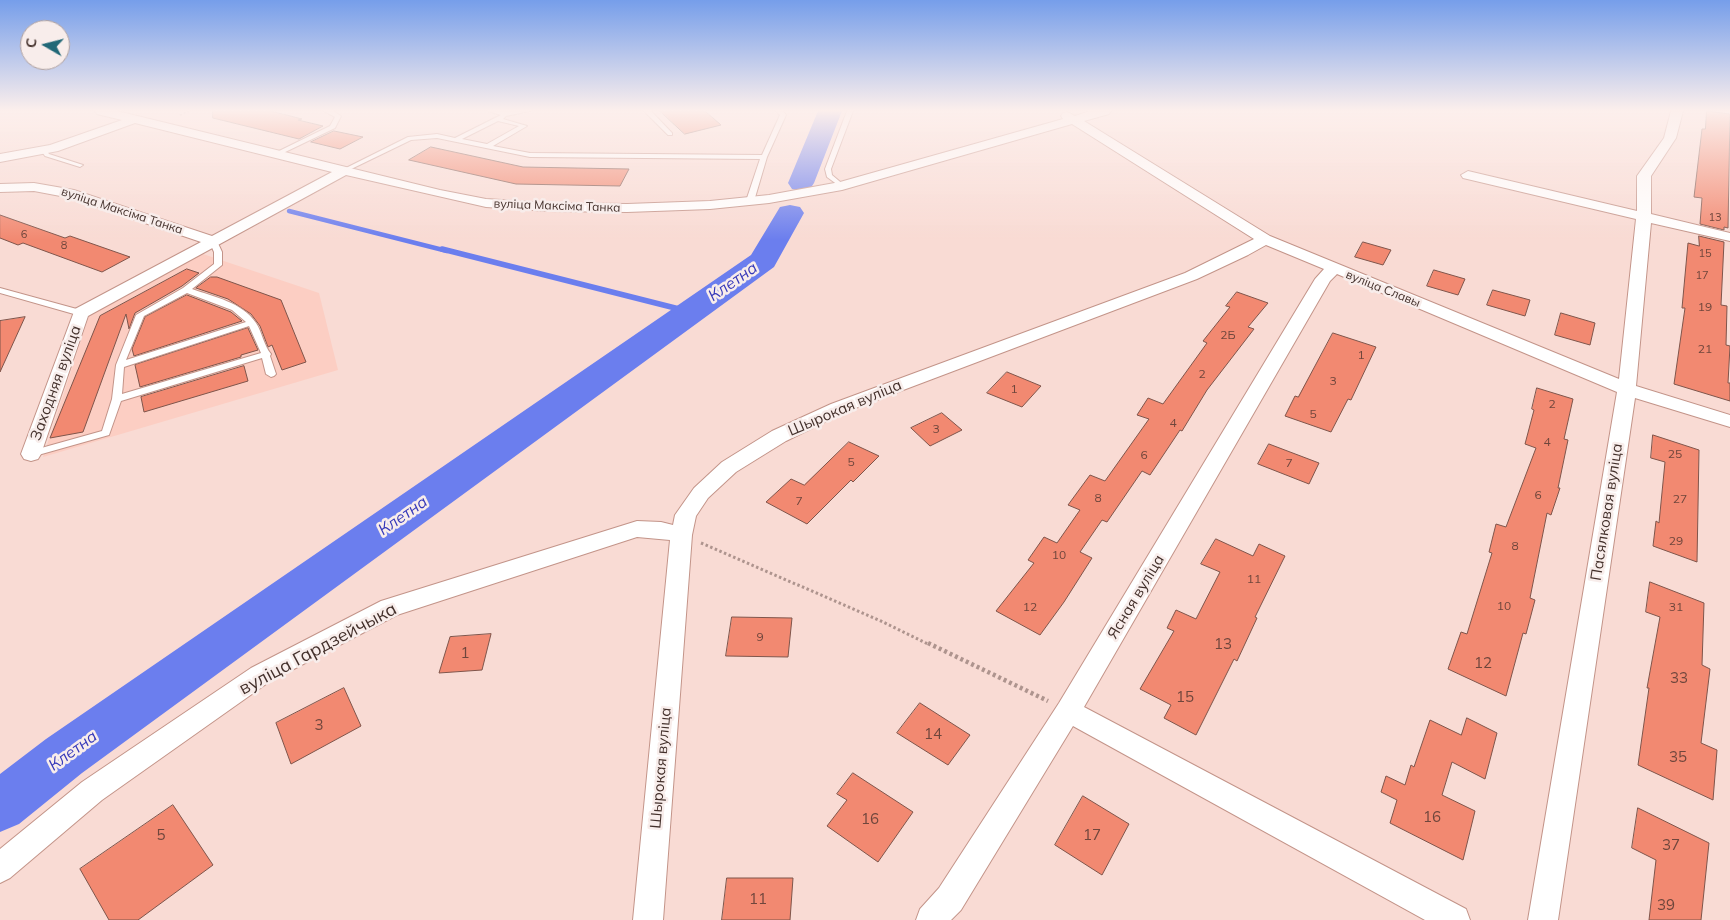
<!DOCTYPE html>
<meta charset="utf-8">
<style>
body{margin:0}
#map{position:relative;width:1730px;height:920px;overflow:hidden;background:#f9dbd4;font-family:Mulish,sans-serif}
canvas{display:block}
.north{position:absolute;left:20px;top:20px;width:50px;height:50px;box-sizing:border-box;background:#f8edeb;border:1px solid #b0a19e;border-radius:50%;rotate:278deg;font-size:14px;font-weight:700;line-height:20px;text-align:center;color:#43302b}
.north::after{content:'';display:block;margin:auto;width:18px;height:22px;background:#216877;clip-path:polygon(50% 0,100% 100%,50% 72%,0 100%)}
</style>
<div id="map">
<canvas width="1730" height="920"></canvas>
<div class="north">С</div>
</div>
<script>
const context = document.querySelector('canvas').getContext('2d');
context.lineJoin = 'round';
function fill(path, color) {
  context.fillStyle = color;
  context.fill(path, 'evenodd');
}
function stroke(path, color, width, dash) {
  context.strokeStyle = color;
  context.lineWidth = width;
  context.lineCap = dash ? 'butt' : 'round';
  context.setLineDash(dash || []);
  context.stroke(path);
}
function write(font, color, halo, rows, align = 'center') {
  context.font = font + ' Mulish,sans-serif';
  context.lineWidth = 5;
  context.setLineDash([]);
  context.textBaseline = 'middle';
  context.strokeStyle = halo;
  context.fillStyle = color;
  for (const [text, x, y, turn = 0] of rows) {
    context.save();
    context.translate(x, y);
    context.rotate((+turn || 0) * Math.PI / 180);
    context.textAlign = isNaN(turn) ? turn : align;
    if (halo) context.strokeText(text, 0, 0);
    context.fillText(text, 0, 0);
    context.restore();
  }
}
fill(new Path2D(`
 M200 253 319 293 338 370 43 457 90 313Z`), '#fccec3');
stroke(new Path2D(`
 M289 211 447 251`), '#6b7eee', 4.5);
stroke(new Path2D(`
 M442 249 691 312`), '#6b7eee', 5.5);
fill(new Path2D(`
 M818 111H842L814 183 810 189 801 191 792 189 788 183Z
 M790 205 800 207 804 213 774 267 82 773 19 824 0 832V774L46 739 751 255 780 207Z`), '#6b7eee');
const building = new Path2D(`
 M213 111H271L302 119 298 120 323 126 299 139 213 118Z
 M660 111H705L721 125 685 134Z
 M1707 111 1730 114 1728 228 1724 227V230L1700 224 1702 198 1694 197 1702 129H1705Z
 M334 131 363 137 340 149 311 142Z
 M431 147 523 167 629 169 620 186 516 184 409 160Z
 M0 215 65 238 70 236 130 257 102 272 23 243 18 245 0 238Z
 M1699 236 1724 242 1721 305 1727 306 1726 345 1730 346 1728 383H1730V401L1674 384 1685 308H1682L1688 243 1699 246Z
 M1363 242 1391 250 1383 265 1355 257Z
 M187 269 199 273 182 286 135 313 129 329 126 314 83 432 50 438 100 316Z
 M1434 270 1465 279 1458 295 1427 286Z
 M211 277H217L281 300 306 362 282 370 272 345 268 347 260 326 251 314 228 299 196 288Z
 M1493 290 1530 300 1525 316 1487 305Z
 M1237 292 1268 303 1248 327 1254 329 1207 390 1182 431 1180 430 1150 475 1142 471 1107 522 1102 520 1080 552 1092 558 1064 602 1040 635 996 611 1034 563 1028 560 1044 537 1057 543 1080 510 1068 505 1090 475 1105 481 1149 419 1137 415 1148 398 1163 404 1207 343 1203 341 1230 307 1226 306Z
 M187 295 231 312 242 321 134 356 132 349 145 317Z
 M1561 313 1595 323 1590 345 1555 335Z
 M25 317 0 372V321Z
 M248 328 258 350 241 355V357L140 387 135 365Z
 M1333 333 1376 347 1351 400 1348 399 1331 432 1285 416 1295 396 1298 397Z
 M244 366 248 381 144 412 141 397Z
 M1007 372 1041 386 1022 407 987 393Z
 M1537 388 1573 399 1564 439 1568 440 1558 488H1560L1551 515 1547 513 1530 598 1535 600 1526 634 1523 633 1506 696 1448 669 1461 632 1467 634 1492 553 1489 552 1496 524 1506 527 1536 448 1525 444 1534 410 1532 409Z
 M942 413 962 430 930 446 911 428Z
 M1653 435 1699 450 1697 562 1653 546 1656 521 1659 523 1665 462 1651 458Z
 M849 442 879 456 853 482 851 480 807 524 766 502 791 479 804 485Z
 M1269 444 1319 463 1309 484 1258 464Z
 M1216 539 1253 556 1259 544 1285 556 1255 617 1257 618 1237 661 1234 659 1196 735 1164 718 1171 705 1140 689 1174 631 1167 628 1176 610 1196 619 1220 572 1201 564Z
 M1650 582 1704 603 1702 665 1710 669 1701 743 1717 750 1713 800 1638 765 1649 688H1647L1660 617 1646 612Z
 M732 617 792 618 788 657 726 656Z
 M491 634 482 670 439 673 450 637Z
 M344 688 361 726 291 764 276 723Z
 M920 703 970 735 948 765 897 733Z
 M1467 718 1497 733 1485 779 1452 762 1442 795 1475 811 1463 860 1390 823 1397 800 1381 792 1386 776 1405 785 1411 765 1414 767 1430 720 1461 735Z
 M853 773 913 812 878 862 827 826 847 800 837 794Z
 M1083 796 1129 824 1102 875 1055 845Z
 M173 805 213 865 138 920H109L80 869Z
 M1638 808 1709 843 1701 920H1649L1656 860 1632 848Z
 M727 878H793L790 920H722Z`);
fill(building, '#f28971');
stroke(building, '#7f554b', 1);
const service = new Path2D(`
 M324 111H333L341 116 335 128 279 155H275V153L330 126 335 117Z
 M488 111H530L506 116 503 119 527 126 493 146 530 153 762 155 780 115 776 111H783L786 115 767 157 754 201 750 203 746 201 760 159 530 157 437 138 411 140 345 172 340 171 408 137 437 134 455 138 501 115ZM498 121 519 126 487 144 462 139Z
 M644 111H651L672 133V135H668Z
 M847 111H853L831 169 832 175 845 186 842 188 827 177 825 169Z
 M41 148H45L49 154 83 165 80 167 45 156 40 149Z
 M210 239H216L222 252V265L192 289C214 297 242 302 256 323 262 332 264 346 271 354L270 356 276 374 274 376 271 377 266 374 262 358 121 401 109 435 31 457 27 456 26 454 27 452 102 431 112 399 116 365 136 315 183 288 214 264V252L209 241ZM187 293 232 310 246 322 126 360 144 316ZM249 326 261 353 122 394 124 367Z
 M0 288 84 311 85 313 81 316 0 293Z`);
const minor = new Path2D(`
 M95 111H117L440 190 486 199 549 203 627 204 710 201 769 195 840 182 1063 119 1061 116 1063 113 1067 112 1075 116 1090 111H1111L1109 114 1084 121 1270 236 1619 379 1636 219 1463 178 1461 175 1468 171 1637 211V176L1664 138 1671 111H1683L1676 138 1651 176V214L1730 233V241L1651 223 1636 386 1730 415V427L1635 398 1558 920H1528L1617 392 1337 274 1330 281 1084 707 1466 909 1470 920H1425L1073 726 961 910 951 920H916L920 909 939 888 1059 703 1315 279 1324 269 1266 245 1248 255 1197 279 845 412 786 441 736 472 708 498 696 516 692 535 663 920H633L670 540 637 537 397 615 269 682 102 800 10 878 0 883V849L82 782 251 668 381 601 637 521 661 522 673 525 675 515 694 488 722 462 772 431 831 404 1185 273 1254 239 1072 124 842 190 769 203 710 209 627 212 549 211 486 207 346 175 88 316 41 454 38 459 31 461 24 459 21 454 75 309 201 242 71 198 34 191 0 192V184L34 183 74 190 212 236 332 172 135 123 58 151 0 162V154L50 145 122 120 97 114Z`);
stroke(service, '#c39489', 2);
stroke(minor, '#c39489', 2);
stroke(new Path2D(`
 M180 115 189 111`), '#ae948e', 2, [2, 2]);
stroke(new Path2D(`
 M701 543 881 621 930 645`), '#ae948e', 3, [2.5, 2.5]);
stroke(new Path2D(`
 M928 643 1048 701`), '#ae948e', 4.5, [3, 3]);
fill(service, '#fff');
fill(minor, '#fff');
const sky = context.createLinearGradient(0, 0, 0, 240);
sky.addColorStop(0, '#769eea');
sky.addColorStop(0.46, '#fcefec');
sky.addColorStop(1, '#fcefec00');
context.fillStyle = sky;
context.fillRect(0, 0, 1730, 240);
write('11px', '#6f463c', null, [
 ["13",1715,218],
 ["6",24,235],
 ["8",64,246],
 ["15",1705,254],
 ["17",1702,276]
]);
write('12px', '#43302b', '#f8edeb', [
 ["вуліца Максіма Танка",557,206,2],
 ["вуліца Максіма Танка",122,211,18],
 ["вуліца Славы",1383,289,22]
]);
write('12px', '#6f463c', null, [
 ["19",1705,307],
 ["2Б",1228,335],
 ["21",1705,349],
 ["1",1361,355],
 ["2",1202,374],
 ["3",1333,381],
 ["1",1014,389],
 ["2",1552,404],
 ["5",1313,414],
 ["4",1173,423],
 ["3",936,429],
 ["4",1547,442],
 ["25",1675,454],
 ["6",1144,455],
 ["5",851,462],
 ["7",1289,463],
 ["6",1538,495],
 ["8",1098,498],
 ["27",1680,499],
 ["7",799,501],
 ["29",1676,541],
 ["8",1515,546],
 ["10",1059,555],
 ["11",1254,579],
 ["10",1504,606],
 ["12",1030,607],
 ["31",1676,607],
 ["9",760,637]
]);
write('15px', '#43302b', '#f8edeb', [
 ["Заходняя вуліца",56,383,-70],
 ["Шырокая вуліца",845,408,-23],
 ["Пасялковая вуліца",1607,512,-81],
 ["Ясная вуліца",1136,597,-59],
 ["Шырокая вуліца",661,768,-85]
]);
write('15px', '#6f463c', null, [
 ["13",1223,644],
 ["1",465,653],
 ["12",1483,663],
 ["33",1679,678],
 ["15",1185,697],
 ["3",319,725],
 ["14",933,734],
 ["35",1678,757],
 ["16",1432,817],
 ["16",870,819],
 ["5",161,835],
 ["17",1092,835],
 ["37",1671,845],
 ["11",758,899],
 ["39",1666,905]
]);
write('italic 16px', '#3538b9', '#f8edeb', [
 ["Клетна",733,282,-35],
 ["Клетна",403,516,-35],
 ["Клетна",73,751,-36]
]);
write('18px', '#43302b', '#f8edeb', [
 ["вуліца Гардзейчыка",318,649,-28]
]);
</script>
